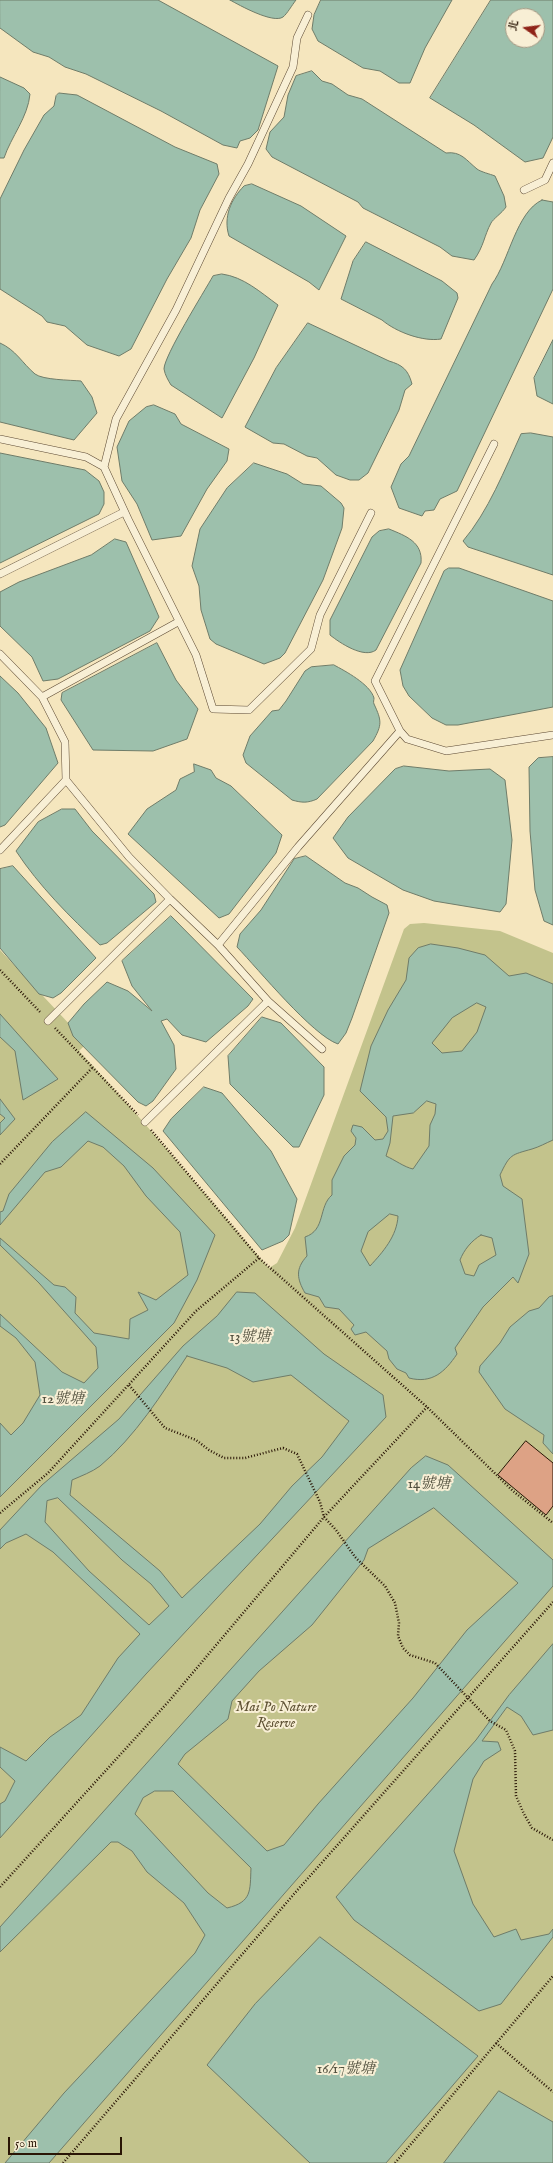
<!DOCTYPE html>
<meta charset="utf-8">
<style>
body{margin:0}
#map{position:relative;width:553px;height:2163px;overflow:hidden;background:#f5e6be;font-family:"IM FELL English","Noto Serif TC",serif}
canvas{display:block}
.north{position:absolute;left:505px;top:8px;width:40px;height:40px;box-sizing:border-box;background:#f8efd5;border:1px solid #a59882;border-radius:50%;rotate:284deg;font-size:11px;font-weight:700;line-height:16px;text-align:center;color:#291505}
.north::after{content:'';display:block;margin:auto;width:14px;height:18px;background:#8f2418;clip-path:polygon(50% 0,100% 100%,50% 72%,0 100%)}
.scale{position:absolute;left:8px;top:2137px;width:114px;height:18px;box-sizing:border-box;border:2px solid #291505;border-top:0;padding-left:5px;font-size:12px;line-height:14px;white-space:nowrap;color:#291505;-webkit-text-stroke:3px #f8efd5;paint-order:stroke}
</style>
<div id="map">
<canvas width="553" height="2163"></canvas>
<div class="north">北</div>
<div class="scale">50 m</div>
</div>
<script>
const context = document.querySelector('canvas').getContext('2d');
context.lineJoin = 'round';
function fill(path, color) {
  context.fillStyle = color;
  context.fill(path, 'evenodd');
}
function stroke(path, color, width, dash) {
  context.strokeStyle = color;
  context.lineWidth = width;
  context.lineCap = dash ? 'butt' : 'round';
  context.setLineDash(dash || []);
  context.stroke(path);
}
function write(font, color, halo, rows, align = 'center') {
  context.font = font + ' "IM FELL English","Noto Serif TC",serif';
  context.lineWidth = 4;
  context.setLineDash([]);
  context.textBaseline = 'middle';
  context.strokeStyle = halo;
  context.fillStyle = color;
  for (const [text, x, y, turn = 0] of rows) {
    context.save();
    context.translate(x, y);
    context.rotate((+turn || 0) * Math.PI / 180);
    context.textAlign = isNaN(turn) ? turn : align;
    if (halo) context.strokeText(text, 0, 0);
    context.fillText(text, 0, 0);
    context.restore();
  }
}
fill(new Path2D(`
 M424 923 500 931 553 953V2163H0V950L87 1043 79 1051C145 1121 206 1196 269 1268L277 1263 295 1228 404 929 410 924Z`), '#c3c38c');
const water = new Path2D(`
 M0 0H158L278 66 258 130 250 138 240 141 237 148 223 145 161 111 86 74 65 67 49 57 33 52 0 28Z
 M230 0H296C292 5 287 14 283 17 273 24 239 5 230 0Z
 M321 0H452L425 48 410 83H399L380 71 363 68 318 41 312 29 314 15Z
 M491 0H553V137L543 158 525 162 474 125 430 98ZM513 16H537V40H513Z
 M312 71 322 81 332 84 348 95 362 99 446 153C461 151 466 160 477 169 481 172 490 174 495 176L504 196 506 207C502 213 493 219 491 223 484 236 484 246 474 260L452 256 440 247 363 208 358 202 272 157 266 149 270 132 284 117 288 95 296 76Z
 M0 77 24 88 30 94C28 117 11 137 4 158H0Z
 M59 93 77 95 175 147 217 164 219 174 200 210 191 238 167 279 131 349 119 356 87 345 65 326 47 322 42 316 0 289V199L24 150 44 115 54 106 56 96Z
 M252 184 301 206 346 236 319 290 309 282 229 236C223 217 231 199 244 186Z
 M542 200 553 202V289L457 491 440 499 434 510 425 511 422 516 399 508 391 487 401 464 409 456 492 284C509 261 516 212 542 200Z
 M366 242 442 281 457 293 458 298 441 339C423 342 396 332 382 320L341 299 353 261Z
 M222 274C244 277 260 292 278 305L254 358 222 418 171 385C168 380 165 375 164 369 164 356 204 292 213 276Z
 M308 323 389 361C402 365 408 369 412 384L405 390 399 410 368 473 359 480H350L336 475 317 458 307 456 284 444 273 443 245 427 276 368Z
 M553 340V404L537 396 534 378Z
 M0 343C16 350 22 363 35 374 43 380 70 380 81 381L92 397 97 413 74 440 0 422Z
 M154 405 175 414 181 424 229 449 227 461 207 489 181 536 152 540 137 504 122 481 117 447 129 421 146 407Z
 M531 433 553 437V575L468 547 463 541C488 512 505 469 521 434Z
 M0 453 85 470 99 481 104 492V504L99 514 0 563Z
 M254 463 287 474 303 484 321 486 341 503 344 508 342 528 323 580 285 653 280 658 264 664 216 644 210 639 201 610 199 586 192 566 200 529 227 488Z
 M389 529C406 536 423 542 421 563L376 650C364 659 340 643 330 635V620L372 537 379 531Z
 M115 539 126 542 159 617 150 631 58 679 43 681 32 657 0 626V592L19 582 91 555Z
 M449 568H459L553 601V707L458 725H446L432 718 409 696 403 686 400 670 444 571Z
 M157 643 176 680 198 709 187 739 153 751 93 750 61 700 62 693Z
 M334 665C345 671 370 684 374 698 374 700 373 702 374 704 382 721 382 725 373 741L317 799C308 803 302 803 292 800L246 763 243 755 250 736 272 711 279 710 286 701 305 671 311 667Z
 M0 676 18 693 46 728 58 763 5 825 0 827Z
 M553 757V925L544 921 535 890 530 831 529 767 538 758Z
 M194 764 211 770 216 778 231 786 282 835 276 853 229 914 219 918 128 834 147 809 176 790 180 779 194 772Z
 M404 766 449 771 490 769 505 780 512 840 507 894 506 904 500 912 434 901 403 890 348 858 333 838 348 817 395 769Z
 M62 809H75L92 831 154 894 156 902 107 943 100 945C70 917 39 886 16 851L38 822Z
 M306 856 345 883 358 888 372 897 387 905 389 913 352 1018 346 1033 338 1044C312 1035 259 970 237 947L240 934 261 910 294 859Z
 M13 866 96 958 61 993 53 998 39 994 0 948V869Z
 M171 916 253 999 248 1006 206 1042 182 1035 167 1019 161 1021 174 1045 176 1069 153 1101 146 1106 138 1102 73 1036 68 1023 84 1004 107 982 128 991 152 1011 132 986 122 961Z
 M431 944 458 948 485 955 509 976 526 973 553 984V1140C546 1143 539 1147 532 1149 511 1155 510 1154 500 1175L503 1186 522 1199 529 1254 518 1283 513 1277 483 1307 455 1348 457 1354C445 1372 432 1384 409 1378L406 1373 397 1369 389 1359 387 1351 366 1332 355 1335 351 1329 354 1325 339 1309 325 1307 319 1297 305 1293C297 1279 295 1269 307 1256L305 1237C326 1230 318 1207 332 1195V1180L344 1156 355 1145 356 1138 351 1131 353 1125 362 1127 375 1140 383 1139 388 1131 386 1117 360 1091 371 1046 388 1010 406 980 409 958 418 948ZM477 1003 486 1007 477 1032 462 1051 442 1053 432 1043 452 1018ZM427 1101 436 1104 435 1114 430 1125 429 1146 413 1169C404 1167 395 1160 386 1156L390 1143 393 1116 413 1113ZM390 1214 398 1216C397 1236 383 1252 370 1266L361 1251 368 1232ZM481 1235 492 1238 496 1255 479 1265 474 1276 465 1274 460 1260C464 1250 471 1241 481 1235Z
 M0 1014 58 1079 23 1100 15 1051 0 1037Z
 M262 1017 281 1023 324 1067V1095L299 1147H293L230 1084 228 1056Z
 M204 1087 222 1093 271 1151 297 1199 289 1235 283 1241 262 1250 163 1131 171 1119Z
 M0 1099 15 1119 0 1135V1123L5 1118 0 1114Z
 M86 1112 153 1168 215 1235 197 1280 174 1323 0 1497V1423L11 1435 23 1423 40 1395 35 1362 16 1338 0 1326V1314L62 1372 84 1383 98 1368 96 1347 39 1283 0 1245V1238L54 1285 65 1287 76 1297 75 1313 94 1333 129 1339 130 1319 148 1310 138 1292 156 1300 188 1275 180 1232 146 1196 124 1166 103 1147 88 1141 61 1167 45 1172 0 1225V1212L3 1211 9 1194 52 1142Z
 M237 1292 255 1293 324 1354 383 1395 386 1417 146 1674 0 1838V1804L5 1801 15 1781 0 1767V1747L26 1761 50 1737 81 1715 118 1658 140 1634 53 1552 26 1534 6 1543 0 1549V1530L42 1485 119 1419 183 1346 217 1316ZM187 1356 227 1368 253 1382 291 1375 349 1421 322 1457 292 1486 260 1524 182 1598 160 1571 70 1495 72 1480C81 1476 92 1472 100 1466 135 1437 162 1394 187 1356ZM58 1498 122 1560 151 1584 169 1606 149 1625 89 1571 45 1522 47 1501Z
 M553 1296V1454L543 1443 544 1435 505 1409 479 1372 480 1366 500 1343 510 1327 529 1311 539 1308 549 1297Z
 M426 1456 448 1465 553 1560V1586L49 2163H5L64 2093 195 1953 205 1935 184 1903 147 1872 132 1851 118 1842H111L0 1952V1927L411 1468ZM434 1508 518 1583 467 1630 413 1698 318 1804 284 1845 267 1851 178 1764 185 1754 228 1719 232 1701 259 1671 312 1625 364 1560 368 1549ZM155 1791H173L251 1868C250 1891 252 1902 227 1908L208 1893 135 1814 143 1798Z
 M553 1644V1730L533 1735 521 1716 507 1707 482 1741 498 1742 501 1750 484 1761 473 1779 454 1851 473 1904 494 1937 516 1929 521 1940 549 1934 553 1929V1937L501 2004 479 2011 354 1920 336 1897 476 1740 509 1695Z
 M320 1937 478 2056 386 2163H310L207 2065 255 2004Z
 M499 2091 553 2122V2163H444Z`);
fill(water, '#9dc0ac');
stroke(water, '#6f7c69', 1);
const building = new Path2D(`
 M526 1441 553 1463V1506L546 1515 498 1475Z`);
fill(building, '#dda285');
stroke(building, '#291505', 1);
const lane = new Path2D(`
 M524 190 545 180 553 163
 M0 439 86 457 104 467 128 519 196 655 213 709 249 710 311 649 320 615 371 513
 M494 444 375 681 400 731 407 739 446 751 553 735
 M104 467 116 419 176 310 229 198 248 164 293 67 297 38 308 15
 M0 574 124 512
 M0 654 42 697 65 742 66 780 129 857 170 899 218 945 268 1001 322 1049
 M42 697 178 622
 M0 850 66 780
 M218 945 298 847 400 731
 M48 1021 170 899
 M145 1122 268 1001`);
stroke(lane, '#5c4933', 8);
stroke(new Path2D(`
 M0 970 41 1013
 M55 1028 138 1115
 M151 1130 259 1258 427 1407 513 1491 553 1523
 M0 1164 93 1067
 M129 1385 165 1428 196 1440 209 1450 224 1458H245L283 1448 297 1454 320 1502 324 1517 336 1530 355 1557 385 1586 395 1603 399 1623 398 1636 403 1648 410 1655 435 1663 490 1721 506 1730 515 1751 516 1796 524 1814 532 1828 553 1840
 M0 1513 48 1473 196 1311 259 1258
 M0 1887 169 1701 324 1517 427 1407
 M496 2043 553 2092
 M63 2163 294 1894 553 1602
 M395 2163 553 1976`), '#291505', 2.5, [1, 2]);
stroke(lane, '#f8efd5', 7);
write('italic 14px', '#5f5234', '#f8efd5', [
 ["Mai Po Nature",276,1708],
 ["Reserve",276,1724]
]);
write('italic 15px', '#52513f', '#f8efd5', [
 ["13號塘",250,1338],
 ["12號塘",63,1400],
 ["14號塘",429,1485],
 ["16/17號塘",346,2070]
]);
</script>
